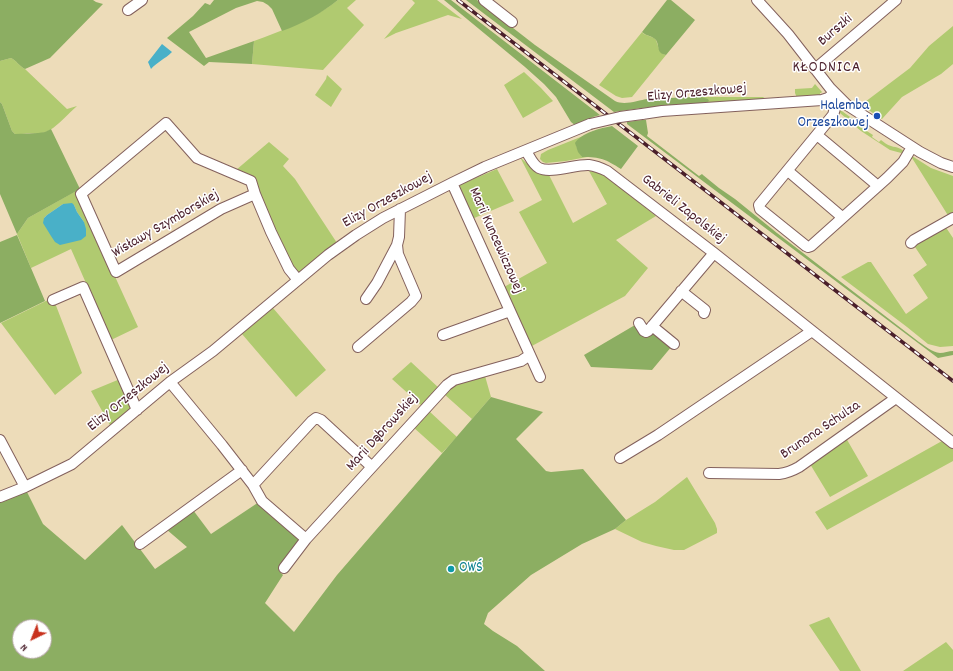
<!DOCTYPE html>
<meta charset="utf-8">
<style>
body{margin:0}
#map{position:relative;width:953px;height:671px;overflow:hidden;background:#eddcb9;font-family:Dekko,sans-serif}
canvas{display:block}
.north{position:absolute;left:12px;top:619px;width:40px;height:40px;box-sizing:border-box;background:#fff;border:1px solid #b7a5aa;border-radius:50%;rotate:223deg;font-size:11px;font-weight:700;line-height:16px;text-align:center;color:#4a1f2b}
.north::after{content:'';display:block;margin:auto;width:14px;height:18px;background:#c8321e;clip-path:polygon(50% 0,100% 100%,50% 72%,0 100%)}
</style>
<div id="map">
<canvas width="953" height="671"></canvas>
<div class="north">N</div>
</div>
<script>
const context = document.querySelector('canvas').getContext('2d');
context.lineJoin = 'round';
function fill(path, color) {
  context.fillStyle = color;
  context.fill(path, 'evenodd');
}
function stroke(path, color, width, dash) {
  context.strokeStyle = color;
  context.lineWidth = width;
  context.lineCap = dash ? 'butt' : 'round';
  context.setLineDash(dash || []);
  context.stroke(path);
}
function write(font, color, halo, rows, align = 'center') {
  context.font = font + ' Dekko,sans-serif';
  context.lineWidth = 3;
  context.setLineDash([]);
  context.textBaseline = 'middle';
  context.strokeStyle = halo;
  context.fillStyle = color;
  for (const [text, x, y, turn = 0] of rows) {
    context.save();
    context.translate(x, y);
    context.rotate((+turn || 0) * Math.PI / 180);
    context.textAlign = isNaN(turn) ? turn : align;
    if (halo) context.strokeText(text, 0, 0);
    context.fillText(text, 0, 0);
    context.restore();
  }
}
fill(new Path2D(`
 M338 0H356L347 8 364 25 323 70 252 64 254 41C283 30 313 20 338 0Z
 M412 0H437L462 19 448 15 396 33 384 39 415 3Z
 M953 26V64L941 74 902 97 882 119 861 105 910 68 929 46Z
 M642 32 644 34 654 38 656 40 659 49 663 54 666 55 632 97 622 98 616 96 599 85Z
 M11 58C16 60 19 66 25 69L67 109 77 106C69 113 55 129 46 132 40 134 35 133 30 133 25 133 20 135 15 134L12 131 2 104 0 102V61Z
 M524 72 541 88 553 101 523 118 504 85Z
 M327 75 342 89 331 107 315 95 326 79Z
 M815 84 822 92 821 93H820V95L822 96 797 98 795 93V89L812 88Z
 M701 97H763L766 99 704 104Z
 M839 109 853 119 862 128 873 135 872 137 879 142 881 140C884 142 887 145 891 146 897 148 902 147 905 154L890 150 861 131 840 113 835 119Z
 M583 136 576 146 582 157H587L566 161 546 163 543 162 540 159 541 154 548 150Z
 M269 142 289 159 283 166 295 179 337 243 298 275 289 263 253 178 236 170Z
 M912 156 931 168 953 176V215L949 217 912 158Z
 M520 157 535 171 548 173 573 223 607 204 589 171 600 173 613 182 656 216 616 240 648 268 625 296 530 347 504 287 547 263 519 212 542 200Z
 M497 169 514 201 472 219 457 186Z
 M76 191 138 327 111 340 71 249 31 268 17 234 28 218ZM63 204 74 205 77 212 84 222 44 218 47 215Z
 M945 226 953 238V346L940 347 928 344 907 327 841 277 868 262H871L906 314 928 298 913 275 927 265 913 244Z
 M50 299 55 303 82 373 55 395 1 323Z
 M273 308 326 370 296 397 242 334Z
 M411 362 440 389 423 407 392 379Z
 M485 376 491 397 472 419 444 394 457 383Z
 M120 379 133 408 111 427 91 391Z
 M429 411 457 437 442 453 413 427Z
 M846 438 868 476 830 497 810 464Z
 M942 441 953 449V461L827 530 815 512Z
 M687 477 715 523 717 529V533L684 550H674L656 546 642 542 615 529 626 520 655 502Z
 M829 617 861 671H840L809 625Z
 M946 642 953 650V671H903Z`), '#b0ca70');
fill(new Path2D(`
 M0 0H93L96 2 103 4 50 58 25 69C19 66 16 60 11 58L0 61Z
 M214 0H338C322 13 302 24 282 31L272 9 268 5 263 2 257 1 236 8 189 32 206 58 254 41 252 64 209 62 204 66 167 38 193 16 205 3 210 5Z
 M444 0H451L600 115 593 117 576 126 571 122 556 97 544 84 525 67Z
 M466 0H477L535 45 615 101C625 106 638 100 648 99 666 98 684 97 701 97L708 99 709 101 704 104 642 108 614 112Z
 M667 0H671L695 20 666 55C656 53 660 47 656 40 653 36 646 36 642 32Z
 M0 102 2 104 12 131 15 134 38 133 45 132 51 129 80 189 28 218 17 234 0 194Z
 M642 120H646L648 133 647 136 699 176 702 174 703 175 719 188 735 199 777 233 919 342C925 346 932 352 940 353 944 353 949 351 953 351V355L938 358 627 124V122Z
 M612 126 638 146 621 169C605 159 601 157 582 157L578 152 575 143C581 133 601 128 612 126Z
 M17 235 45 301 0 323V242Z
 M635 325 652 330 672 346 652 370 591 367 584 355Z
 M491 397 543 412 516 439 546 471 551 472 583 469 626 520 615 529 582 544 531 575 488 613 484 624 493 631 517 646 545 671H0V494L26 490 43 524 85 560 122 525 155 569 187 547 166 529 193 510 211 534 259 502 302 540 279 567V571L283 575 265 603 294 632 337 575ZM20 627H44V651H20Z`), '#8cae62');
fill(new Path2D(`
 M162 44 172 52C165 59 157 62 151 69L148 62Z
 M72 203 74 205 77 212 84 222 86 229V236L81 240 60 245 55 242 51 236 43 223 44 218 47 215 63 204Z`), '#49b0c8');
const minor = new Path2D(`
 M484 0 512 22
 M757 0 788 34 830 88 847 105 920 152 941 163 953 167
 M128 10 142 0
 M815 69 896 0
 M837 96 836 105 833 115 759 205 760 209 806 246 808 247 811 246 887 178 903 162 912 147
 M642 114 662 111 822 100 828 98 834 93
 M817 135 878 186
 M526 151C530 157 533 165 539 168 551 174 576 164 589 165 596 166 601 168 607 171L714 253 953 443
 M788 171 842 217
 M452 183 540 377
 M255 194 221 209 116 272 81 194 166 123 197 158 251 181 255 194 271 232 289 269 298 280
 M911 243 914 240 953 218
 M681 291 705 310 704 313
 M366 299 377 283 397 245 399 237 400 209
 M53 300 83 287 137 410
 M639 323 644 331 646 332 648 331 714 253
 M652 326 674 344
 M443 335 510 311
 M358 347 411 302 416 296 398 254 397 245
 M170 382 222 445 253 485 262 501 306 539
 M0 440 25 487
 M620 458 658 435 812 331
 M709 473 779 474C787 473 792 471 799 467L896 398
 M253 485 312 421 316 418 321 420 372 467
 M0 497 25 487 72 464 170 382 213 351 328 255 356 235 383 218 452 183 485 167 590 124
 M140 544 242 470
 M284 568 306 539 447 385 454 380 521 361 530 355`);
stroke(minor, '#83615d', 12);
stroke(minor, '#fff', 10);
const rail = new Path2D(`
 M458 0 953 381`);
stroke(rail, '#4a1f2b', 3.5);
stroke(rail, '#fff', 2, [6]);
const minorBridge = new Path2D(`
 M590 124 620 117 642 114`);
stroke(minorBridge, '#83615d', 12, []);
stroke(minorBridge, '#fff', 10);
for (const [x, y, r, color] of [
 [877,116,4,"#1a4fb4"],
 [451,569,4,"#0f9aa8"]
]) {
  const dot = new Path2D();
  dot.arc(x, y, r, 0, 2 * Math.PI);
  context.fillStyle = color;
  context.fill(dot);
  stroke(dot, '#fff', 1.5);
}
write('15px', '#4a1f2b', '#fff', [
 ["Burszki",836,31,-41],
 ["Elizy Orzeszkowej",697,94,-5],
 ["Elizy Orzeszkowej",388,201,-29],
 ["Gabrieli Zapolskiej",683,210,38],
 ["Wisławy Szymborskiej",166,225,-30],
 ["Marii Kuncewiczowej",495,241,66],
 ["Elizy Orzeszkowej",129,398,-39],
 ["Brunona Schulza",821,431,-34],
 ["Marii Dąbrowskiej",383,433,-48]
]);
write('15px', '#164399', '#fff', [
 ["Halemba",869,107],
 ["Orzeszkowej",869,124]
], 'right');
write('15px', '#0d838f', '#fff', [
 ["OWŚ",459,569]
], 'left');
context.letterSpacing = '1px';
write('16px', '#4a1f2b', '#fff', [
 ["KŁODNICA",827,69]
]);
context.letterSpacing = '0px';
</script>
